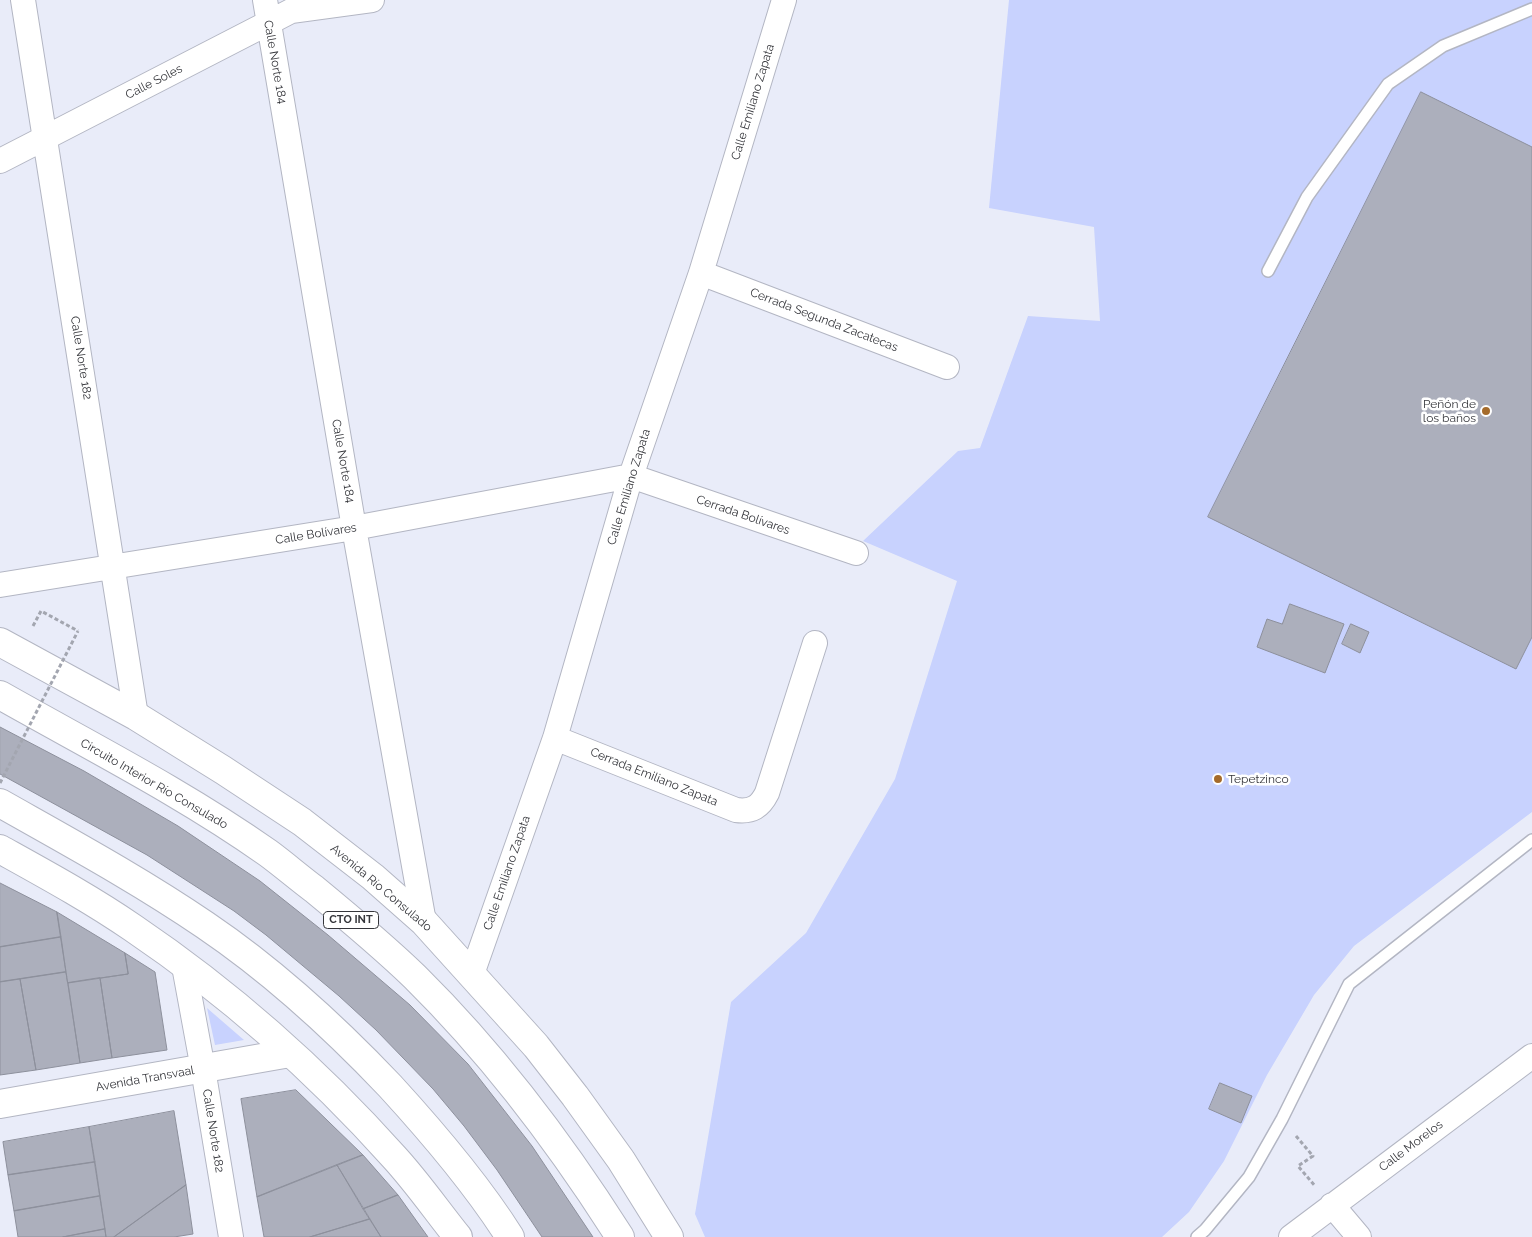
<!DOCTYPE html>
<meta charset="utf-8">
<style>
body{margin:0}
canvas{display:block;background:#e9ecf9}
</style>
<canvas width="1532" height="1237"></canvas>
<script>
const context = document.querySelector('canvas').getContext('2d');
context.lineJoin = 'round';
function fill(path, color) {
  context.fillStyle = color;
  context.fill(path, 'evenodd');
}
function stroke(path, color, width, dash) {
  context.strokeStyle = color;
  context.lineWidth = width;
  context.lineCap = dash ? 'butt' : 'round';
  context.setLineDash(dash || []);
  context.stroke(path);
}
function write(font, color, halo, rows, align = 'center') {
  context.font = font + ' Raleway,sans-serif';
  context.lineWidth = 5;
  context.setLineDash([]);
  context.textBaseline = 'middle';
  context.strokeStyle = halo;
  context.fillStyle = color;
  for (const [text, x, y, turn = 0] of rows) {
    context.save();
    context.translate(x, y);
    context.rotate((+turn || 0) * Math.PI / 180);
    context.textAlign = isNaN(turn) ? turn : align;
    if (halo) context.strokeText(text, 0, 0);
    context.fillText(text, 0, 0);
    context.restore();
  }
}
fill(new Path2D(`
 M1009 0H1532V812L1354 946 1314 995 1267 1075 1224 1161 1189 1212 1162 1237H705L695 1214 731 1002 806 933 895 779 957 581 863 541 958 451 980 448 1028 316 1100 321 1094 227 989 208Z
 M207 1008 244 1040 215 1045Z`), '#c8d2fe');
const building = new Path2D(`
 M1421 92 1532 147V637L1516 669 1208 517Z
 M1290 604 1344 624 1325 673 1257 647 1267 619 1282 624Z
 M1351 624 1369 632 1360 653 1342 644Z
 M0 727 84 771 178 826 260 881 328 935 410 1005 468 1064 532 1146 593 1237H542L497 1170 464 1126 433 1089 376 1030 339 996 266 935 234 911 147 855 0 774Z
 M0 883 57 912 61 937 0 947Z
 M57 912 125 953 128 974 68 983Z
 M61 937 66 972 0 982V947Z
 M125 953 155 972 167 1050 112 1058 100 978 128 974Z
 M66 972 80 1063 36 1070 20 979Z
 M100 978 112 1058 80 1063 68 983Z
 M20 979 36 1070 0 1075V982Z
 M1220 1083 1252 1096 1241 1123 1209 1109Z
 M296 1090 363 1155 257 1197 241 1099Z
 M174 1111 186 1185 114 1237H106L89 1127Z
 M89 1127 95 1162 8 1175 3 1142Z
 M363 1155 398 1195 363 1209 337 1165Z
 M95 1162 100 1196 14 1211 8 1175Z
 M337 1165 370 1219 310 1237H264L257 1197Z
 M186 1185 193 1234 174 1237H114Z
 M398 1195 428 1237H381L363 1209Z
 M100 1196 105 1229 63 1237H18L14 1211Z
 M370 1219 381 1237H310Z
 M105 1229 106 1237H63Z`);
fill(building, '#acafbc');
stroke(building, '#8d909c', 1);
const service = new Path2D(`
 M1268 271 1307 197 1388 84 1443 46 1532 9
 M1197 1237 1205 1230 1249 1177 1282 1119 1349 984 1532 840`);
const minor = new Path2D(`
 M23 0 136 716
 M265 0 354 528 424 922
 M291 11 372 0
 M0 161 268 23 291 11 307 0
 M701 273 947 367
 M0 585 354 528 631 476 856 553
 M555 738 736 810C752 812 760 807 767 793L815 643
 M184 966 203 1069 231 1237
 M472 974 555 738 631 476 701 273 784 0
 M1332 1205 1359 1237
 M1291 1237 1532 1056`);
const tertiary = new Path2D(`
 M0 1104 290 1053`);
const secondary = new Path2D(`
 M0 642 136 716 223 770 302 822 373 877 424 922 536 1046 575 1096 621 1160 669 1237
 M0 849C45 874 91 899 133 928 229 993 317 1071 394 1157 417 1182 437 1211 458 1237`);
const motorway = new Path2D(`
 M0 695C90 746 183 793 268 853 283 864 298 877 314 889 348 917 383 946 415 977 494 1055 561 1144 620 1237
 M0 803C69 842 139 880 205 925 273 971 334 1027 390 1086 433 1133 476 1183 510 1237`);
stroke(service, '#b3b6c3', 14);
stroke(minor, '#b3b6c3', 26);
stroke(tertiary, '#b3b6c3', 30);
stroke(secondary, '#b3b6c3', 30);
stroke(motorway, '#b3b6c3', 30);
stroke(new Path2D(`
 M33 626 41 611 78 631
 M1296 1136 1313 1156 1298 1166 1315 1186`), '#a3a6b0', 3, [4, 2.5]);
stroke(service, '#fff', 11);
stroke(minor, '#fff', 24);
stroke(tertiary, '#fff', 28);
stroke(secondary, '#fff', 28);
stroke(motorway, '#fff', 28);
stroke(new Path2D(`
 M0 783 78 631`), '#a3a6b0', 3, [4, 2.5]);
for (const [x, y, r, color] of [
 [1486,411,5,"#a56b2b"],
 [1218,779,5,"#a56b2b"]
]) {
  const dot = new Path2D();
  dot.arc(x, y, r, 0, 2 * Math.PI);
  context.fillStyle = color;
  context.fill(dot);
  stroke(dot, '#fff', 2);
}
for (const [x, y, w] of [
 [351,920,55]
]) {
  const box = new Path2D();
  box.roundRect(x - w / 2, y - 8.5, w, 17, 4);
  context.fillStyle = '#fff';
  context.fill(box);
  stroke(box, '#35363b', 1);
}
write('bold 11px', '#35363b', null, [
 ["CTO INT",351,920]
]);
write('12px', '#35363b', '#fff', [
 ["Calle Norte 184",275,62,80],
 ["Calle Soles",154,82,-27],
 ["Calle Emiliano Zapata",753,102,-73],
 ["Cerrada Segunda Zacatecas",824,320,21],
 ["Calle Norte 182",81,358,81],
 ["Calle Norte 184",343,461,80],
 ["Calle Emiliano Zapata",629,487,-73],
 ["Cerrada Bolívares",743,515,19],
 ["Calle Bolívares",316,534,-9],
 ["Cerrada Emiliano Zapata",654,777,22],
 ["Circuito Interior Río Consulado",154,784,30],
 ["Calle Emiliano Zapata",507,873,-71],
 ["Avenida Río Consulado",381,888,40],
 ["Avenida Transvaal",145,1079,-10],
 ["Calle Norte 182",213,1131,81],
 ["Calle Morelos",1411,1146,-37]
]);
write('12px', '#35363b', '#fff', [
 ["Peñón de",1476,404],
 ["los baños",1476,418],
 ["Tepetzinco",1228,779,"left"]
], 'right');
</script>
